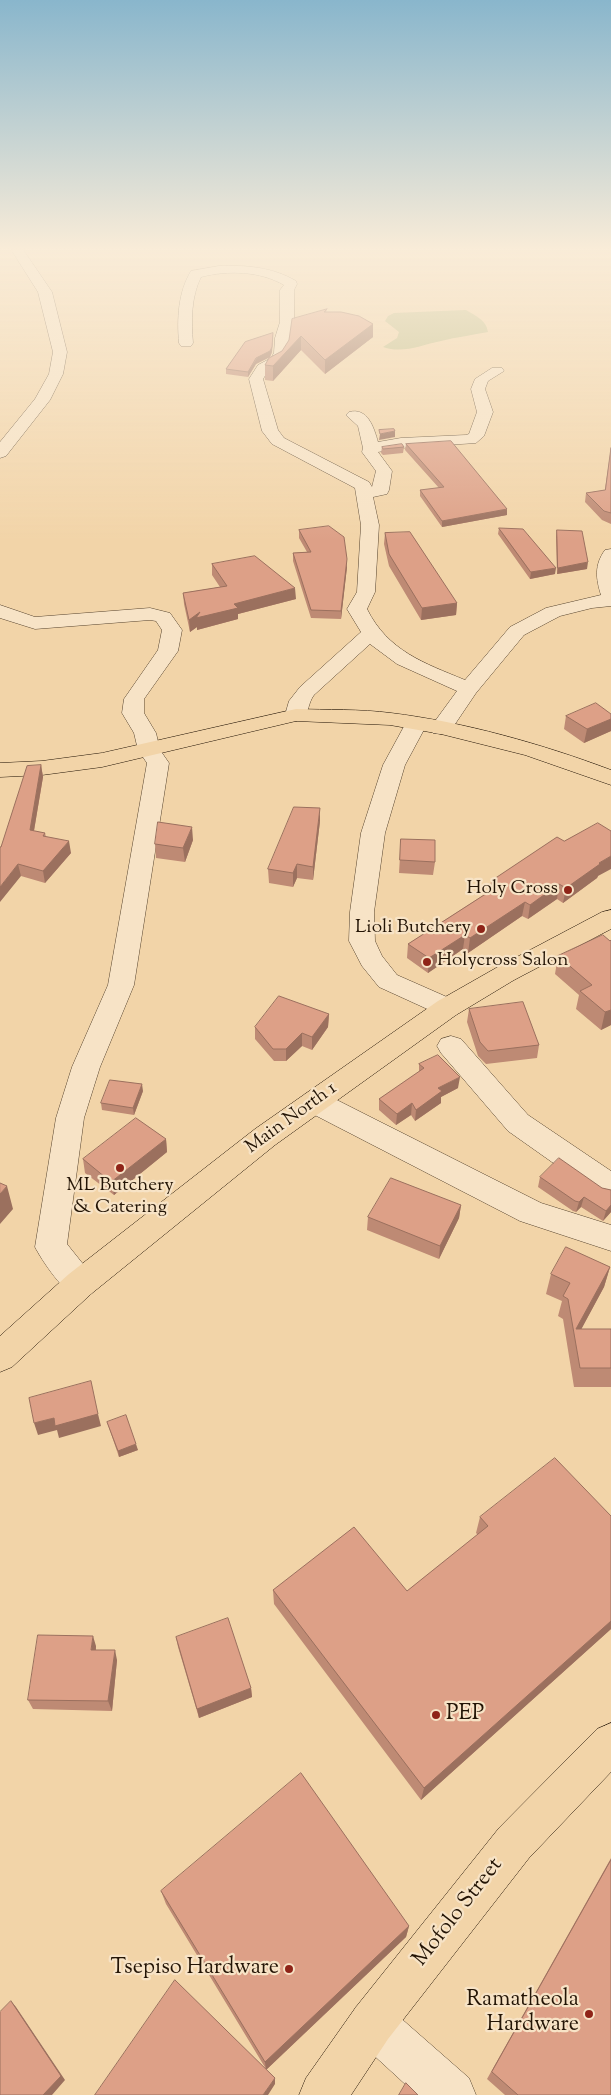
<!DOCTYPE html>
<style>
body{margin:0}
canvas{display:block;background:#f2d4a8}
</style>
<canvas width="611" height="2095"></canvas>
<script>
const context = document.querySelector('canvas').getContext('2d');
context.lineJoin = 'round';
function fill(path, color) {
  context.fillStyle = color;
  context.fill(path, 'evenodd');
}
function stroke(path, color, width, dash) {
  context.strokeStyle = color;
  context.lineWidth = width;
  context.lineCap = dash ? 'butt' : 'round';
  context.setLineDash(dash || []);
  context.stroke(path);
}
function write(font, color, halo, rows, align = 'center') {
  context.font = font + ' "Sorts Mill Goudy",serif';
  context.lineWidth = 4.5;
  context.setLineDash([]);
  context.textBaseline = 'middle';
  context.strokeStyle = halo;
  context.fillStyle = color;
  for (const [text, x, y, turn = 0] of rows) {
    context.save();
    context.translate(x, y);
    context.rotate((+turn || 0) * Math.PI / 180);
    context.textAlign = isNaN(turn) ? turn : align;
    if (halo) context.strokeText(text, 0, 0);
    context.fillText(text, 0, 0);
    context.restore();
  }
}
fill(new Path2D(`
 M466 310C476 316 486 320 488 332 473 335 457 337 441 341 421 345 403 354 383 347L397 338 399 332 385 321 388 316 394 313Z`), '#bcbc86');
const minor = new Path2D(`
 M13 247H25L24 251 52 292 67 352 63 374 50 400 6 456 0 458V442L35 399 49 374 53 352 38 292 12 251Z
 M219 266C246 265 272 267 296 281L297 284 294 290V322L289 338 288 353 281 364 268 371 263 379 278 430 284 438 369 482 372 487 376 471 362 452 363 448 358 426 346 415 349 412C368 407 374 428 378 442L401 438 466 435 469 434 477 412 471 389 475 379 492 368H502L504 371 488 381 485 389 493 412 484 436 476 443 401 448 378 452 392 471 389 490 387 494 373 497 379 525 375 592 367 609C388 651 424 663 465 680L510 627 546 608 601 595C596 579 594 565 605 550L611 549V606L592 608 560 616 524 635 476 693 449 733 441 734 433 733 430 728 457 691 397 664 370 644 314 695C308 703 309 712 303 719L296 721 289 719 285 715 289 701 300 687 361 632 347 609 357 592 361 525 355 488 272 444 262 431 249 379 258 365 271 358 274 353 275 338 280 322V290L284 285C260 271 228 270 201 277 191 297 191 321 193 343L191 346H181L179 343C177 319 178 292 191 271Z
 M0 605 35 617 150 608 170 613 182 630 178 651 144 699V713L156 733 160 750 169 763 134 985 100 1067 84 1118 67 1244 91 1274 96 1284 91 1294C88 1295 83 1298 80 1298 66 1297 41 1259 35 1247L56 1118 72 1067 108 985 147 763 138 750 134 733 122 713 124 699 158 650 162 630 156 621 150 620 35 629 0 618Z
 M416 718 424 719 427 724 405 765 385 833 374 912 375 941 382 956 397 975 456 1001 460 1008 456 1015 447 1018 379 987 362 966 349 941 350 912 361 833 383 765 408 719Z
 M451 1036 461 1039 528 1115 611 1171V1199L600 1196 508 1131 441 1053 437 1046 441 1039Z
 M315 1091 325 1094 541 1203 611 1225V1251L520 1221 305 1110 301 1102 305 1094Z
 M372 2000 388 2007 469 2078 476 2095H417L356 2039 349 2023 356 2007Z`);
const major = new Path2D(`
 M296 709C327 710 360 709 391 713 464 722 542 744 611 770V785L525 755 441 734 390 725 296 721 102 767 42 775 0 777V763L42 761 102 753Z
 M611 910V929L514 980 456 1015 275 1145 91 1294 12 1367 0 1372V1336L69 1274 255 1129 438 1001 496 968 602 912Z
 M611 1723V1772L529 1858 388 2039 351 2095H299L306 2078 356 2007 499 1828 597 1729Z`);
stroke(minor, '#57442e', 1);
stroke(major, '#231405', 1);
fill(minor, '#f7e3c6');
fill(major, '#f2d4a8');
fill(new Path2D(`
 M327 309 326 312 373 324V337L325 374 301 350 273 381 265 380V365L282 351Z
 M273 333 272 352 270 357 256 364 248 377 226 374V369Z
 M406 444 507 515 442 527 420 496V490L439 488 405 450Z
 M382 447H404L403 453 383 455 381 453Z
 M611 447V524L602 520 585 502 586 493 605 490Z
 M499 528 555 574 530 579 498 534Z
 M299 530 347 567 341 619 311 618 293 561V553L307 552 299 538Z
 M557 530 587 569 557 574 556 536Z
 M385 533 457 603 456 615 421 620 389 566 384 544Z
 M212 564 296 599 238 614V619L197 630V627L190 632 184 604 183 593 220 587 212 575Z
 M611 714V731L584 743 564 729 566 716Z
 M41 765 43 777 34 831 45 833 46 837 71 853 45 883 21 876 1 847Z
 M320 821 313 880 297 878 293 887 269 883 268 869Z
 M401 839 435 862 433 875 399 873Z
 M193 840 185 862 156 858 155 844Z
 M598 876 597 878 563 903 557 899 528 919 522 916 468 953 463 949 428 973 407 958 408 944 490 891 491 881Z
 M610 941 611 1025 601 1030 576 1009 579 995 555 974 558 956Z
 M469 1009 539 1045 537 1058 486 1064 478 1056 467 1022Z
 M329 1014 328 1027 312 1050 302 1046 286 1061H274L255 1039V1027Z
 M419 1064 458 1088 441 1097V1103L415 1121 411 1115 396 1125 379 1110V1099L419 1072Z
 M143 1091 134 1115 102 1110 101 1103Z
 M166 1139 167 1152 114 1195 85 1173 83 1159Z
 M540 1177 602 1188 611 1190V1212L603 1221 581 1207 576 1212 573 1211 538 1187Z
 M461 1205 459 1218 439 1259 367 1230 368 1217Z
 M610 1267 604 1287 581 1329H611V1387H574L563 1319 558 1316 562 1301 546 1294 551 1274Z
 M107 1422 138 1450 119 1457Z
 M611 1516V1629L421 1800 274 1604 273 1590 407 1591 478 1535 476 1533 480 1517Z
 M176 1637 251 1688 252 1697 199 1718 178 1647Z
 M96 1646V1650L117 1660 112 1711 33 1709 28 1700Z
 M611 1858V2095H505L487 2079Z
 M161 1891 409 1926 406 1937 266 2070 275 2078V2084L266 2069 166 1904Z`), '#be8a74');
fill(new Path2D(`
 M373 324V337L325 374V360Z
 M273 333 272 352 270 357 256 364 248 377V372Z
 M301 336V350L273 381V366Z
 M395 431V437L379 440 380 434Z
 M507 509V515L442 527V521Z
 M347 559V567L341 619V611Z
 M588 562 587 569 557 574 558 568Z
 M556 568 555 574 530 579 531 572Z
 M295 588 296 599 238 614V619L197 630V627L190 632 189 620 200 612Z
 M457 603 456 615 421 620 422 608Z
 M611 719V731L584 743 587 729Z
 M41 765 43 777 32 842 30 830Z
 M320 808V821L313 880V867Z
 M192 827 193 840 185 862 183 848Z
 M69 841 71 853 45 883 43 871Z
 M611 856V869L598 876 597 878 563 903 566 888 599 863Z
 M18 864 21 876 0 902V887Z
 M297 864V878L293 887V873Z
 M559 884 557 899 528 919 530 905Z
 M525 902 522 916 468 953 470 938Z
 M465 935 463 949 428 973 429 958Z
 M611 1010V1025L601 1030 605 1012Z
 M329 1014 328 1027 312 1050V1037Z
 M302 1033V1046L286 1061V1049Z
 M460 1077 458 1088 441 1097V1103L415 1121 416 1110 438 1088Z
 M142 1084 143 1091 134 1115 133 1108Z
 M412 1103 411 1115 396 1125 397 1114Z
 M166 1139 167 1152 114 1195 111 1182Z
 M7 1186 13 1209 0 1224V1194Z
 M584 1197 581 1207 576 1212 579 1202Z
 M461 1205 459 1218 439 1259 440 1246Z
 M611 1205V1212L603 1221 606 1211Z
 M610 1267 604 1287 575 1341 576 1329Z
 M98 1414 101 1426 59 1438 57 1430 38 1435 34 1423 54 1418Z
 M136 1444 138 1450 119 1457 118 1451Z
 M611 1621V1629L421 1800 424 1788Z
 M93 1636 96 1646 95 1660 91 1650Z
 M115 1650 117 1660 112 1711 108 1701Z
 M251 1688 252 1697 199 1718 197 1709Z
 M409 1926 406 1937 266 2070 265 2062Z
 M11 2001 16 2007 65 2080 52 2095H43Z
 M275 2078V2084L268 2095H263Z`), '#9b705e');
const building = new Path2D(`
 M327 309 324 312H341L359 316 373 324 325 360 301 336 273 366 265 365 269 358 282 351 289 340 292 319Z
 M273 333 272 347 270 351 256 358 248 372 226 369 245 342Z
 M394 429 395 431 380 434 379 430Z
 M451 441 507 509 442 521 420 490 444 487 406 444Z
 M402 444 404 447 383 449 382 447Z
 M611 448V513L604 511 586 493 605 490Z
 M329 526 344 537 347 559 341 611 311 610 293 553 311 552 299 530Z
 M499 528 523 529 556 568 531 572Z
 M557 530 582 531 588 562 558 568Z
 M410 532 457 603 422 608 389 554 385 533Z
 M255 556 295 588 234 604 238 608 196 618 200 612 189 620 183 593 227 586 212 564Z
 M596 703 611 714V719L587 729 566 716Z
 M41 765 30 830 45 833 43 836 69 841 43 871 18 864 0 887V847H1L27 766Z
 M294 807 320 808 313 867 297 864 293 873 268 869Z
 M158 822 192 827 183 848 155 844Z
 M598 823 611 831V856L599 863 600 864 566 888 559 884 530 905 525 902 470 938 465 935 429 958 408 944 498 886 491 881 557 837 564 841Z
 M401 839 435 840V862L400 860Z
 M603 935 610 941 611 940V1010L605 1012 580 991 592 985 558 956Z
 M279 996 329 1014 312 1037 302 1033 286 1049H273L255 1027Z
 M523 1002 539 1045 488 1051 480 1042 469 1009Z
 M438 1055 460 1077 438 1088 442 1091 416 1110 412 1103 397 1114 379 1099 424 1068 419 1064Z
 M110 1080 142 1084 133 1108 101 1103Z
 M136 1118 166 1139 111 1182 83 1159Z
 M559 1158 602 1188 611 1190V1205L606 1211 584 1197 579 1202 575 1201 540 1177Z
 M391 1178 461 1205 440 1246 368 1217Z
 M0 1183 7 1186 0 1194Z
 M566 1247 610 1267 576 1329H611V1368H580L568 1299 563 1296 570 1283 551 1274Z
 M91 1381 98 1414 55 1426 54 1418 34 1423 29 1398Z
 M126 1415 136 1444 118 1451 107 1422Z
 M555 1458 611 1516V1621L424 1788 273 1590 354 1527 407 1591 488 1526 480 1517Z
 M228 1618 251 1688 197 1709 176 1637Z
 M38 1635 93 1636 91 1650H115L108 1701 28 1700Z
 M301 1773 409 1926 265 2062 161 1891Z
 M611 1860V2095H518L492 2072Z
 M175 1980 275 2078 263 2095H95Z
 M11 2001 61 2076 43 2095H0V2012Z
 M406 2083 418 2095H399Z`);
fill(building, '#dda087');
stroke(building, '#9b705e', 1);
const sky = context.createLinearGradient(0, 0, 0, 541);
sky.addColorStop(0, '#89b6cc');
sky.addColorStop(0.46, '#f9ecd8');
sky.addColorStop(1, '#f9ecd800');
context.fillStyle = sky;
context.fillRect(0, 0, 611, 541);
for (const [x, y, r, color] of [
 [568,890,5,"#8f2418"],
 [481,929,5,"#8f2418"],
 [427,962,5,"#8f2418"],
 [120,1168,5,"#8f2418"],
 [436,1715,5,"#8f2418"],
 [289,1969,5,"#8f2418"],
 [589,2014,5,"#8f2418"]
]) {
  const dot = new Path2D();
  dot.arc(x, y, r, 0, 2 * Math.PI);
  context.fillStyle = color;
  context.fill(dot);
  stroke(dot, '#f7e3c6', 2);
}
write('19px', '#231405', '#f7e3c6', [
 ["Holy Cross",558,890],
 ["Lioli Butchery",471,929],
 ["Holycross Salon",437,962,"left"],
 ["ML Butchery",120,1187,"center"],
 ["& Catering",120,1209,"center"]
], 'right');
write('19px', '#231405', '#f7e3c6', [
 ["Main North 1",292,1119,-36]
]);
write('22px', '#231405', '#f7e3c6', [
 ["PEP",446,1715,"left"],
 ["Tsepiso Hardware",279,1969],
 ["Ramatheola",579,2001],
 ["Hardware",579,2026]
], 'right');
write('22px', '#231405', '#f7e3c6', [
 ["Mofolo Street",459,1913,-52]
]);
</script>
